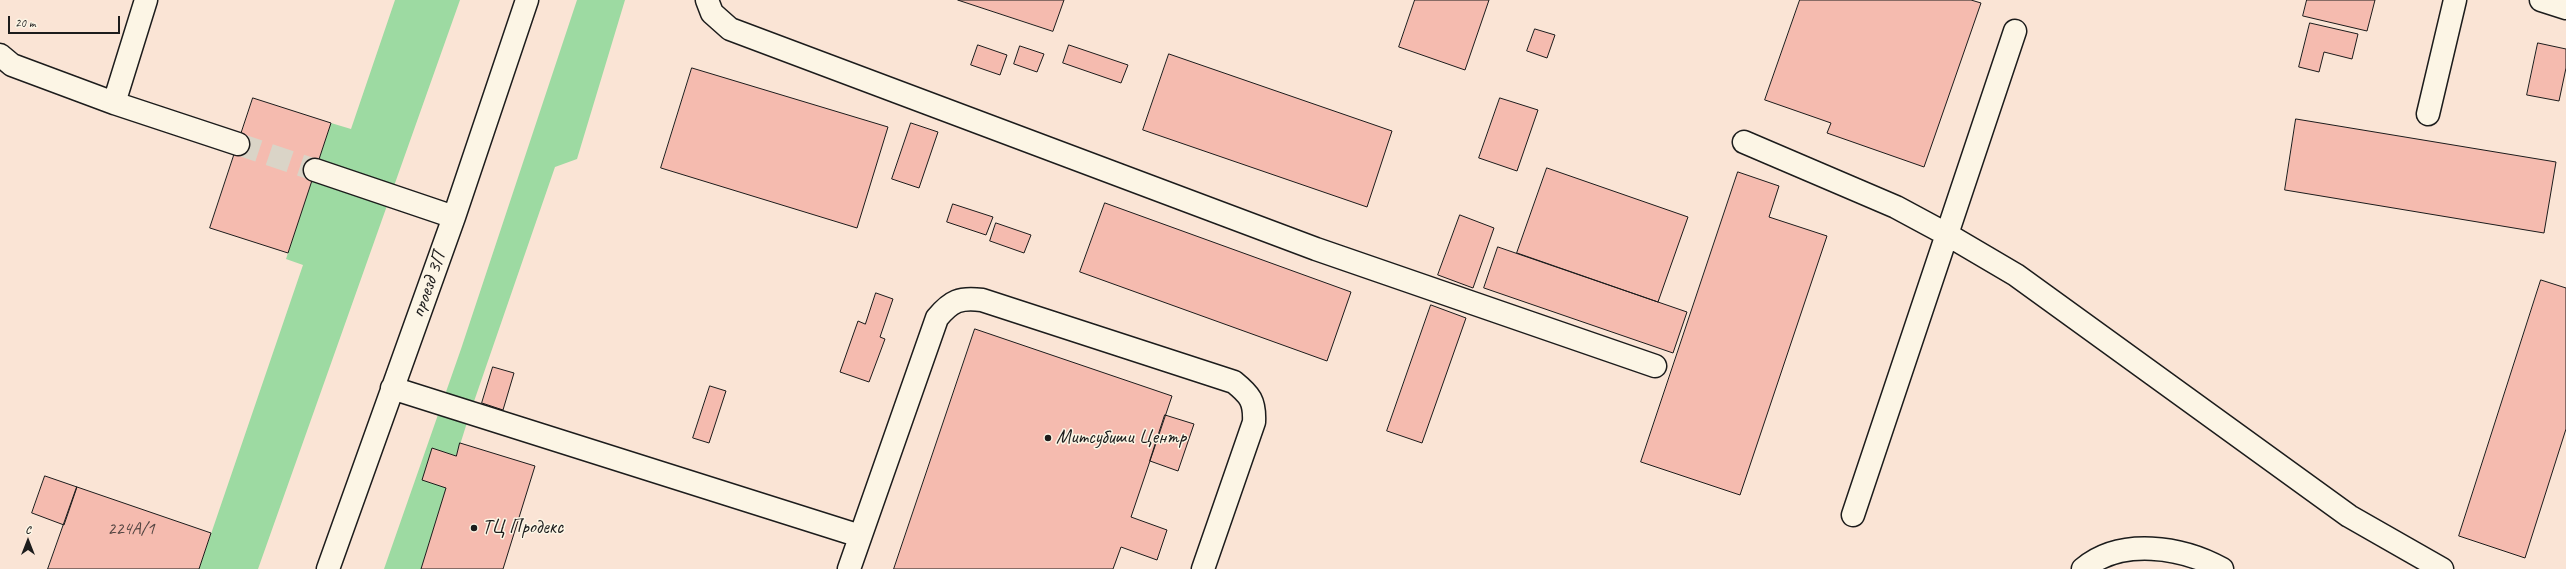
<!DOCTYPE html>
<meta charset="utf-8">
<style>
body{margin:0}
#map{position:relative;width:2566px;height:569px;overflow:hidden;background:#fcf5e5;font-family:Caveat,sans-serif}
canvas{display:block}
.north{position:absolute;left:8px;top:521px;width:40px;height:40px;-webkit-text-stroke:3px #fcf5e5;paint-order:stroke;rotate:0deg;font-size:11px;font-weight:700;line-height:16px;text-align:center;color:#1c1c1c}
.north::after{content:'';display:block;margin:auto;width:14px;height:18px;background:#1c1c1c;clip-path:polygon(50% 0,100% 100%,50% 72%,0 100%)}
.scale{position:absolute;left:8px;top:16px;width:112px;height:18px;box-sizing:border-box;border:2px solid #1c1c1c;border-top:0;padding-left:5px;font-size:12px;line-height:14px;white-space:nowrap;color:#1c1c1c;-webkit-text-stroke:3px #fcf5e5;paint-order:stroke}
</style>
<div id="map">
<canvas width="2566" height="569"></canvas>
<div class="north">С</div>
<div class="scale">20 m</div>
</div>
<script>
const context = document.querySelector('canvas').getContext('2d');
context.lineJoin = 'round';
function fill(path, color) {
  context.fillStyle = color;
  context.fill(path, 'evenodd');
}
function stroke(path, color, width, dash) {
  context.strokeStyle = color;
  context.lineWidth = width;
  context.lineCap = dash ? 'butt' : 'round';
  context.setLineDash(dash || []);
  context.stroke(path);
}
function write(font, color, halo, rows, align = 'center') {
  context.font = font + ' Caveat,sans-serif';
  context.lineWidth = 3;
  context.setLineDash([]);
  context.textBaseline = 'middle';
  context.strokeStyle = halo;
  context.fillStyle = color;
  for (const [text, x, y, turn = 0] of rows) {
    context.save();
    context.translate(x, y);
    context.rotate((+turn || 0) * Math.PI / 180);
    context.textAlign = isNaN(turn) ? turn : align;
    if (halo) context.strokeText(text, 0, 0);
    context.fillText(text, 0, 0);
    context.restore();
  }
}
fill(new Path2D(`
 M0 0H2566V569H0Z`), '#fae4d5');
fill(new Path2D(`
 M395 0H460L258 569H199L303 265 286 259 331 123 351 129Z
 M577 0H625L577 159 555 167 470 413 421 569H384L461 349Z`), '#9ddaa2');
const building = new Path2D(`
 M958 0H1064L1053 31Z
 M1415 0H1489L1465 70 1399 47Z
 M1800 0H1971L1981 3 1924 167 1827 133 1831 123 1765 100Z
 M2307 0H2375L2367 31 2303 16Z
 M2310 23 2358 34 2352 59 2324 52 2319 72 2299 67Z
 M1535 29 1555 35 1547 58 1527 51Z
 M2538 43 2566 49V68L2559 101 2527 95Z
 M978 45 1007 55 1000 75 971 65Z
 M1069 45 1128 65 1121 83 1063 63Z
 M1020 46 1044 54 1037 72 1014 64Z
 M1169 54 1392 131 1367 207 1143 130Z
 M692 68 888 127 857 228 661 168Z
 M253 98 331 123 288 253 210 228Z
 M1500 98 1538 110 1517 171 1479 158Z
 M2296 119 2556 162 2544 233 2285 190Z
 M911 123 938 132 919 188 892 179Z
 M1547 168 1688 217 1658 302 1517 253Z
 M1738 172 1779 186 1769 217 1827 236 1740 495 1641 462Z
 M1105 203 1351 292 1327 361 1080 272Z
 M953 204 993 217 986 235 947 222Z
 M1460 215 1494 228 1473 288 1438 275Z
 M996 223 1031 235 1024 253 990 241Z
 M1498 247 1687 312 1673 353 1484 288Z
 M2541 280 2566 288V429L2525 558 2459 536Z
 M876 293 893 299 880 337 885 339 869 382 840 372 858 321 865 324Z
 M1431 305 1466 318 1422 443 1387 431Z
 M975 329 1172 396 1131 517 1167 530 1157 560 1121 547 1113 569H894Z
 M493 367 514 373 503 410 482 403Z
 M710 386 726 391 709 443 693 438Z
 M1165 415 1194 424 1178 471 1150 461Z
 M460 443 535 466 503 569H421L446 488 422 480 432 448 456 456Z
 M45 476 77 487 64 525 32 513Z
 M77 487 211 533 199 569H48Z`);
fill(building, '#f5bbaf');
stroke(building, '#1c1c1c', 1);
stroke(new Path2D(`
 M238 144 315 170`), '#dad4c7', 22, [22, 11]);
const minor = new Path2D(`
 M707 0 712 13 730 29 1316 249 1655 366
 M2541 0 2566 8
 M0 55 12 65 114 103 238 144
 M114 103 146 0
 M2428 114 2455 0
 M1744 142 1896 207 1948 235 2016 275 2349 516 2442 569
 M315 170 454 217
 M392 388 860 536
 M1853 515 2015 31
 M328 569 454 217 527 0
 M849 569 937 318C951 301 960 297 982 300L1234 382C1250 395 1255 401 1254 422L1203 569
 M2083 569C2121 537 2182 547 2222 569`);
stroke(minor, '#1c1c1c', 25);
stroke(minor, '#fcf5e5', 22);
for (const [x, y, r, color] of [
 [1048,438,4,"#1c1c1c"],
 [474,528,4,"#1c1c1c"]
]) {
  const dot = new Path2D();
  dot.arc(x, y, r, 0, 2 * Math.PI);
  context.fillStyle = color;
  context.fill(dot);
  stroke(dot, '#fcf5e5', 1.5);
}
write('18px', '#524441', null, [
 ["224А/1",131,529]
]);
write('20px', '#1c1c1c', '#fcf5e5', [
 ["проезд 3П",429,285,-70]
]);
write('20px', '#1c1c1c', '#fcf5e5', [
 ["Митсубиши Центр",1056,438],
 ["ТЦ Продекс",482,528]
], 'left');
</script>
